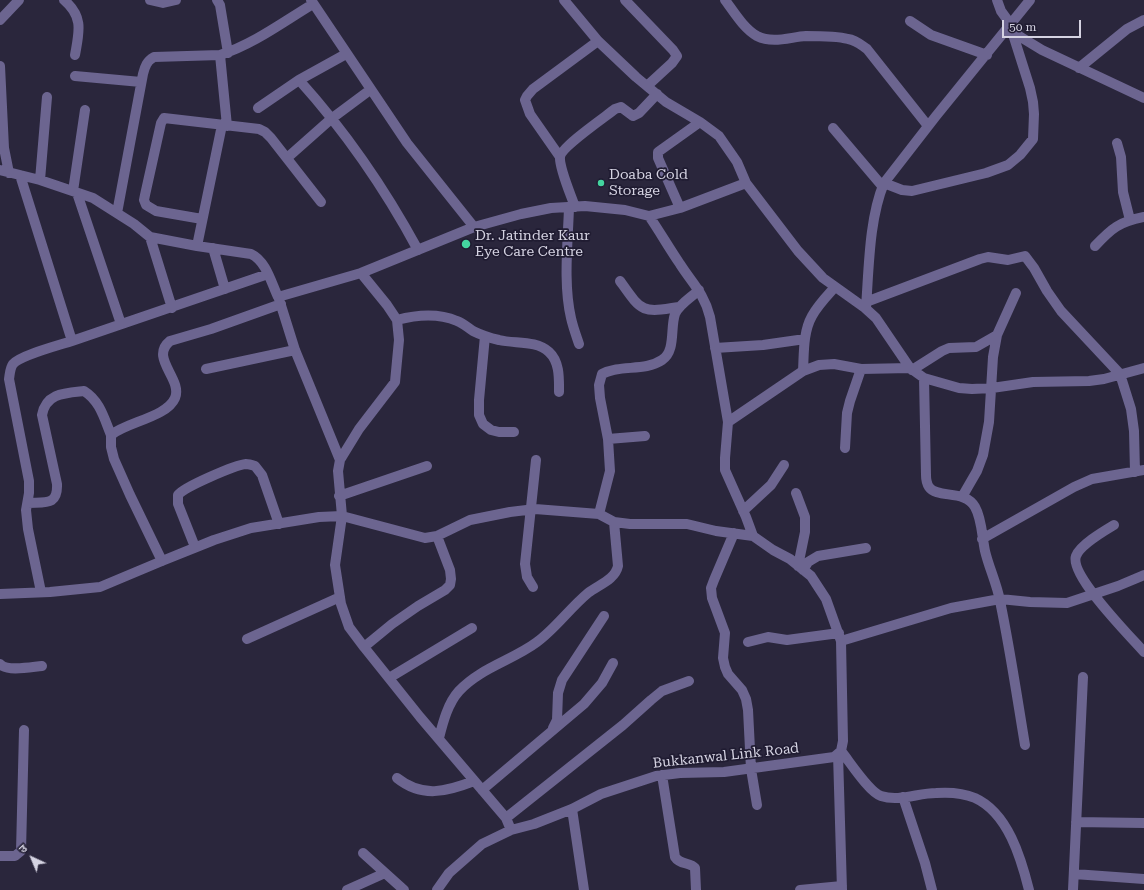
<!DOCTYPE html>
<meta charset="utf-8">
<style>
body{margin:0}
#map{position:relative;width:1144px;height:890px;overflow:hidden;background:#2a263c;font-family:"Roboto Serif","Noto Sans Devanagari",serif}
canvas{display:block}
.north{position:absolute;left:12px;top:838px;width:40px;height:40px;-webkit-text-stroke:3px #201c32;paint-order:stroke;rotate:316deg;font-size:11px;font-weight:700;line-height:16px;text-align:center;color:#d5d3e2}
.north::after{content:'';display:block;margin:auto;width:14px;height:18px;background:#d5d3e2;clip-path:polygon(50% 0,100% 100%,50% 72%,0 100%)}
.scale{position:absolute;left:1002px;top:20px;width:79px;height:18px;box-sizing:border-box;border:2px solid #d5d3e2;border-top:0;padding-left:5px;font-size:12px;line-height:14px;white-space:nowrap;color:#d5d3e2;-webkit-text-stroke:3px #201c32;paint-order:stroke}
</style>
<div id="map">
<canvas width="1144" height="890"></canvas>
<div class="north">उ</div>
<div class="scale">50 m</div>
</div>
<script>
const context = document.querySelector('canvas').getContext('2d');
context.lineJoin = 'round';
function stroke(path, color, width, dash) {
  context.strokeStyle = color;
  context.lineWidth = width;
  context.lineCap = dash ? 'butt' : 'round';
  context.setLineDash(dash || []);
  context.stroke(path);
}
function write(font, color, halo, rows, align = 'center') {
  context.font = font + ' "Roboto Serif",serif';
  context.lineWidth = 3.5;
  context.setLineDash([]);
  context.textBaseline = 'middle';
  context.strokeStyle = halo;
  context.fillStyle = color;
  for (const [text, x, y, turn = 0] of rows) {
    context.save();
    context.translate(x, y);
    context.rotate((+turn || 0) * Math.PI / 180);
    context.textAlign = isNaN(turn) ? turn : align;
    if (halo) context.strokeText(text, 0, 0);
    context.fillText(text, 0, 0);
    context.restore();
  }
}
stroke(new Path2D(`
 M64 0C84 17 79 32 75 55
 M150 0 163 3 176 0
 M217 0 220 5 228 53
 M311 0 407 143 474 227
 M564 0 598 41 636 77 666 102 700 122 719 136 737 162 746 183
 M625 0 673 50 677 56 672 63 647 86
 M725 0C734 12 744 29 757 36 773 44 790 37 806 36 817 36 837 36 848 39 856 40 861 45 867 49L928 126
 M997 0 1001 11 1019 36 1042 50 1144 98
 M0 20 19 0
 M910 21 931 35 987 55
 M220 55 227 126
 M0 66 4 148 9 173
 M1079 68 1127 29 1144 20
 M75 76 141 82
 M299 80C345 131 385 189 418 250
 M258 108 299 80 346 54
 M833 128 883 187
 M1117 143 1121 157 1123 192 1130 220
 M560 157 530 114 525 100 527 96 533 89 598 41
 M287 158 331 119 370 90
 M0 170 40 180 93 198 134 224 150 237 197 246 251 254C266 261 271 282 278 297L361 273 474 227 521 214 551 208 585 206 625 210 649 216 680 208 746 183 798 251 823 278 865 308 876 318 910 368 924 378 959 388 972 389 992 388 1033 382 1089 381 1104 379 1144 368
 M20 175 72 341 268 274
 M40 180 47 97
 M884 183 902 190 912 191 986 173 1008 165 1020 155 1033 139 1034 114 1033 102 1030 88 1010 25
 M73 191 85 110
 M77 193 121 324
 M569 207C568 242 563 283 571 318 573 327 576 335 579 344
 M575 207C571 195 559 168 560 157 561 147 605 117 615 109L621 107 633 116 639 113 657 94
 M680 208 658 158V152L700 122
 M117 213 143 74C145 66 147 61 154 57L220 55C254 44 283 22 313 4
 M649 216C660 232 669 248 680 264 692 283 704 293 710 317L728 422 725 458V470L746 517 753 536
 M202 219 156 211 146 205 144 200 145 195 161 123 164 118 259 129 265 132 271 138 321 202
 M150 237 172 308
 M197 246 222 125
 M1095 246C1112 228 1119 222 1144 217
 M213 248 225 289
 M361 273 387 305 397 320 399 340 395 382 359 429 340 460 338 471 342 516 335 565 341 604 349 627 364 647 420 717 506 818 511 830
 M620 281C642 312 641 313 679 307
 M279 299 295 350 340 460
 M866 302 980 259 988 257 1008 260 1025 256 1034 268 1047 291 1061 311 1120 374 1131 409 1134 431 1135 472
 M866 307C869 268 869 219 884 183L936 116 1030 0
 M397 320C416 315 438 313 457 321 463 323 468 328 473 331 481 335 490 338 499 340 515 344 536 340 549 352 560 362 559 379 559 392
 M485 336 479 400V415L483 424 491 430 499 432H514
 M715 348 763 345 805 339
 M206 369 295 350
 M912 370 942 351 949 348 976 347 997 335
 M803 371C804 353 803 332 812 316 818 305 827 296 835 287
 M924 378 926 475C926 479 927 484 929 487 937 499 965 489 975 507 982 519 982 537 985 551 989 568 997 584 1000 601 1010 649 1017 697 1025 745
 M728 422 803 371 819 365 834 364 861 369 910 368
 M608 439 645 436
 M845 448 847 413 850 401 861 369
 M796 493 805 517V532L798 566
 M339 496 427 466
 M962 497 977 471 983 455 989 422 993 357 997 335 1016 293
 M28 503C45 502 58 506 57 484L42 415C46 393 65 393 84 391 100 401 104 418 111 435
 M743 511 771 485 784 465
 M599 514 610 471 608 439 600 398 599 385 602 374C621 364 644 372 662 360 676 351 670 328 675 314 679 304 692 297 699 290
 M1114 525C1104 531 1080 545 1076 556 1069 575 1130 636 1144 652
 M734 533 714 580 711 588 712 598 725 633 723 658 725 667 728 674 742 690 746 699 748 710 751 769 757 805
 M982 539 1074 487 1092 479 1144 470
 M195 547 178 504V495C184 487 235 465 246 464 249 464 252 465 255 466L262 475 279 524
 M162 561 130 495 114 459 111 447V435C127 422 167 417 175 398 183 379 149 358 170 341L211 329 281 304
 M803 570 808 562 818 556 866 548
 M533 587 527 577 525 564 536 460
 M41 592 28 529 26 510 29 493V481L9 379C10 373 10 368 13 364 21 355 60 345 72 341
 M0 594 50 592 100 587 162 561 214 540 251 528 319 517 342 516 425 538 437 536 470 520 510 512 535 509 599 514 614 522 630 524H687L716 531 753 536 773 550 790 559 811 576 826 599 841 641
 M247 639 340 597
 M748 642 768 637 787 640 839 633
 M364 647 392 624 418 606 445 590 450 585 451 579 450 570 437 536
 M0 664C7 672 31 667 42 666
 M389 678 472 628
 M553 728 557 720 558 693 562 680 604 616
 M439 738C443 722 448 703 459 691 480 668 513 660 537 642 555 629 570 608 588 593 598 585 615 580 618 566L614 522
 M841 751C850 762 869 792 881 796 899 802 918 793 936 793 949 792 963 793 975 798 1008 813 1021 858 1029 890
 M838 754 842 890
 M662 775 675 857C680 865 690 862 695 868L696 890
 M397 778C422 798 446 792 474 781
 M482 790 584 704 602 683 613 663
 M903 797 925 863 932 890
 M572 809 584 890
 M506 818 623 725 651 700 662 691 689 681
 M1076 822 1144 823
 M363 853 404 890
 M0 856H15L21 851 24 730
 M1074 874 1144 879
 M347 890 385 873
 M437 890 449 873 482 844 511 830 534 824 572 809 601 794 656 776 680 773 724 772 834 757 841 751 843 741 841 641 951 608 1000 599 1030 602 1067 603 1118 586 1144 575
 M800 890 842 886
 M1073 890 1083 677`), '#6c6590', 10);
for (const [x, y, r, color] of [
 [601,183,4,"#44d4a0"],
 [466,244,5,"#44d4a0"]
]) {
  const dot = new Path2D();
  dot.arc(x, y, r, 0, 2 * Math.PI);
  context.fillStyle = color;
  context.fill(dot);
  stroke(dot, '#201c32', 1.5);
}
write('14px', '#d5d3e2', '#201c32', [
 ["Doaba Cold",609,175],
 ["Storage",609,191],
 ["Dr. Jatinder Kaur",475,236],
 ["Eye Care Centre",475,252]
], 'left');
write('14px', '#d5d3e2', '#201c32', [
 ["Bukkanwal Link Road",726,756,-6]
]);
</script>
